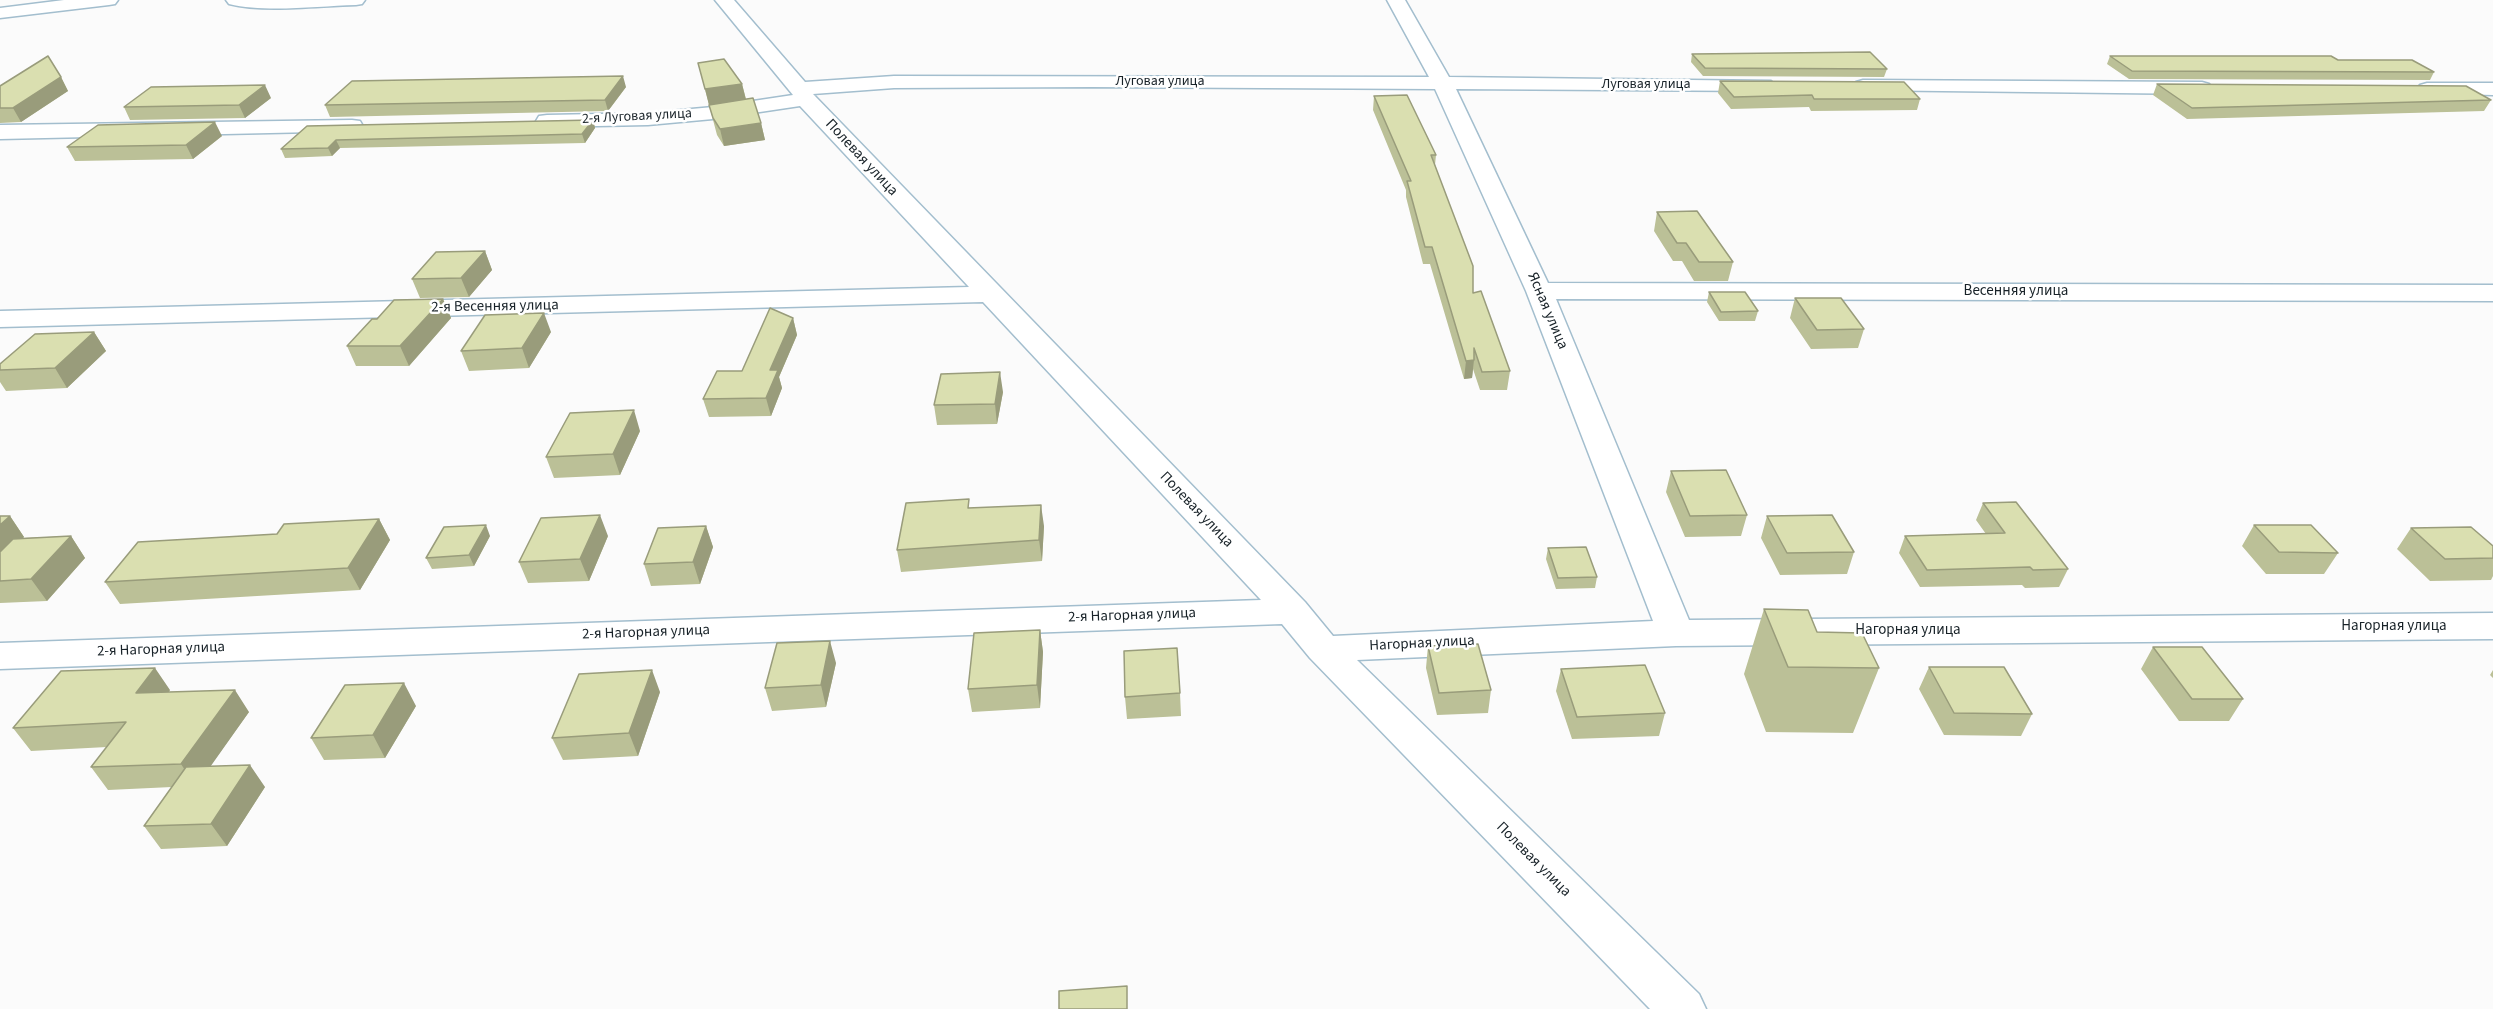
<!DOCTYPE html>
<meta charset="utf-8">
<style>
body{margin:0}
canvas{display:block;background:#fbfbfb}
</style>
<canvas width="2493" height="1009"></canvas>
<script>
const context = document.querySelector('canvas').getContext('2d');
context.lineJoin = 'round';
function stroke(path, color, width, dash) {
  context.strokeStyle = color;
  context.lineWidth = width;
  context.lineCap = dash ? 'butt' : 'round';
  context.setLineDash(dash || []);
  context.stroke(path);
}
function fill(path, color) {
  context.fillStyle = color;
  context.fill(path, 'evenodd');
}
function write(font, color, halo, rows, align = 'center') {
  context.font = font + ' "Source Sans 3",sans-serif';
  context.lineWidth = 5;
  context.setLineDash([]);
  context.textBaseline = 'middle';
  context.strokeStyle = halo;
  context.fillStyle = color;
  for (const [text, x, y, turn = 0] of rows) {
    context.save();
    context.translate(x, y);
    context.rotate((+turn || 0) * Math.PI / 180);
    context.textAlign = isNaN(turn) ? turn : align;
    if (halo) context.strokeText(text, 0, 0);
    context.fillText(text, 0, 0);
    context.restore();
  }
}
const minor = new Path2D(`
 M64 0H118L115 4 109 5 0 18V8Z
 M226 0H365L362 4 356 5C317 6 266 13 229 4Z
 M715 0H734L805 82 894 76 1429 77 1387 0H1405L1449 77 1771 81 1774 85 1771 89 1764 91 1456 89 1548 283 2493 285V301L1556 299 1689 620 2493 613V639L1676 646 1357 660 1699 994 1706 1009H1650L1310 658 1282 624 0 669V643L1261 600 983 302 0 327V311L969 287 800 106 713 119 648 125 547 127 539 126 536 121 539 116 547 115 648 113 713 107 793 95ZM1092 87 1435 89 1526 291 1653 621 1333 636 1305 602 813 94 894 88Z
 M1863 80 2202 82 2209 84 2212 88 2209 92 2202 94 1856 90 1853 86 1856 82Z
 M2427 83H2493V95L2420 93 2417 89 2420 85Z
 M352 120 360 121 363 126 360 131 0 139V125Z`);
stroke(minor, '#a3bece', 3);
fill(minor, '#fff');
fill(new Path2D(`
 M1692 54 1887 69 1884 77 1703 76 1691 62Z
 M2110 56 2338 60 2434 72 2430 80 2129 79 2107 64Z
 M698 63 742 84 746 99 761 123 765 140 724 146 717 135Z
 M61 77 68 91 21 122 0 123V86Z
 M1720 81 1920 99 1917 110 1811 111 1809 107 1731 109 1718 93Z
 M2157 84 2491 100 2484 111 2187 119 2153 95Z
 M626 87 608 111 330 117 325 105Z
 M1374 96 1436 155 1435 165 1473 293 1510 371 1507 390H1480L1473 369 1472 378 1464 379 1430 264H1423L1406 197V190L1373 110Z
 M271 98 245 118 130 120 124 107Z
 M593 120 595 128 585 143 340 148 332 156 285 158 281 149 307 126Z
 M222 136 193 159 75 161 67 147Z
 M1657 212 1733 262 1728 281H1694L1682 261H1673L1654 231Z
 M485 251 492 270 469 297 420 298 412 279Z
 M1709 292 1758 311 1755 321H1719L1707 302Z
 M1795 298 1864 329 1858 348 1811 349 1790 318Z
 M443 299 451 318 409 366H356L347 346 377 319Z
 M793 318 797 335 779 377 782 388 771 416 709 417 703 399 742 371Z
 M94 332 106 351 67 388 6 391 0 382V364Z
 M551 332 529 368 469 371 461 351Z
 M1003 392 997 424 937 425 934 405Z
 M640 431 620 475 554 478 546 457Z
 M1671 471 1747 515 1741 536 1685 537 1666 492Z
 M1983 503 2068 569 2059 587 2025 588 2022 585 1920 587 1899 553 1905 536 1986 534 1976 520Z
 M971 508 1044 526 1042 561 901 572 897 550Z
 M10 516 24 537 23 538 71 536 85 558 47 601 0 603V581Z
 M1767 516 1854 552 1847 574 1780 575 1761 538Z
 M379 519 390 540 360 590 120 604 105 582 277 534Z
 M2254 525 2338 553 2324 574H2266L2242 546Z
 M706 526 713 547 700 584 651 586 644 564Z
 M2411 528 2493 546V576L2491 580 2430 581 2397 549Z
 M490 536 474 566 432 569 426 558Z
 M608 536 589 581 528 583 519 562Z
 M1548 548 1597 577 1595 588 1556 589 1546 559Z
 M1764 609 1817 632 1879 668 1853 733 1766 732 1744 674Z
 M1040 630 1043 652 1040 708 972 712 968 689Z
 M1428 646 1491 690 1488 713 1437 715 1426 668Z
 M2153 647 2243 699 2229 721H2179L2141 669Z
 M836 663 826 707 772 711 765 688Z
 M1929 667 2032 714 2021 736 1944 735 1919 689Z
 M1561 669 1665 713 1659 736 1572 739 1556 691Z
 M2493 670V678L2490 675Z
 M170 690 169 692 249 712 210 766 265 787 227 846 161 849 144 826 172 787 108 790 91 767 107 747 31 751 13 728Z
 M660 692 638 756 563 760 552 738Z
 M1180 693 1181 716 1127 719 1125 697Z
 M416 706 385 758 324 760 311 738Z`), '#bbc097');
fill(new Path2D(`
 M623 76 626 87 608 111 605 100Z
 M61 77 68 91 21 122 13 108Z
 M742 84 746 100 709 105 705 89Z
 M265 85 271 98 245 118 239 105Z
 M593 120 595 128 585 143 582 134Z
 M215 122 222 136 193 159 186 145Z
 M761 123 765 140 724 146 720 129Z
 M336 140 340 148 332 156 328 148Z
 M485 251 492 270 469 297 461 278Z
 M443 299 451 318 409 366 400 346Z
 M544 313 551 332 529 368 522 348Z
 M793 318 797 335 779 377 782 388 771 416 766 398 770 370Z
 M94 332 106 351 67 388 55 368Z
 M1474 360 1472 378 1464 379 1466 361Z
 M1000 372 1003 392 997 424 995 404Z
 M634 410 640 431 620 475 613 454Z
 M1041 505 1044 526 1042 561 1039 540Z
 M600 515 608 536 589 581 580 559Z
 M10 516 24 537 0 563V525Z
 M379 519 390 540 360 590 348 568Z
 M486 525 490 536 474 566 469 555Z
 M706 526 713 547 700 584 693 562Z
 M71 536 85 558 47 601 31 579Z
 M1040 630 1043 652 1040 708 1037 685Z
 M830 641 836 663 826 707 821 685Z
 M155 668 170 690 151 715 136 693Z
 M652 670 660 692 638 756 629 733Z
 M404 683 416 706 385 758 373 735Z
 M235 690 249 712 196 787 181 764Z
 M250 765 265 787 227 846 211 824Z`), '#999c7b');
const building = new Path2D(`
 M1870 52 1887 69 1705 68 1692 54Z
 M48 56 61 77 13 108H0V86Z
 M2110 56H2331L2338 60H2412L2434 72 2132 71Z
 M724 59 742 84 705 89 698 63Z
 M623 76 605 100 325 105 352 81Z
 M1720 81 1904 82 1920 99H1814L1812 95 1734 97Z
 M2157 84 2466 86 2491 100 2192 108Z
 M265 85 239 105 124 107 151 87Z
 M1407 95 1436 155H1431L1473 266V293L1481 291 1510 371 1482 372 1474 348V360L1466 361 1432 247H1425L1407 181H1411L1374 96Z
 M753 98 761 123 720 129 713 118 709 105Z
 M593 120 582 134 336 140 328 148 281 149 307 126Z
 M215 122 186 145 67 147 98 125Z
 M1697 211 1733 262H1699L1686 243H1677L1657 212Z
 M485 251 461 278 412 279 436 252Z
 M1709 292H1745L1758 311 1721 312Z
 M1795 298H1841L1864 329 1817 330Z
 M443 299 400 346H347L372 319H377L394 300Z
 M770 308 793 318 770 370H778L766 398 703 399 717 371H742Z
 M544 313 522 348 461 351 485 315Z
 M94 332 55 368 0 370V364L35 334Z
 M1000 372 995 404 934 405 941 374Z
 M634 410 613 454 546 457 570 413Z
 M1726 470 1747 515 1690 516 1671 471Z
 M969 499 968 508 1041 505 1039 540 897 550 906 503Z
 M2016 502 2068 569 2033 570 2030 567 1927 570 1905 536 2005 533 1983 503Z
 M600 515 580 559 519 562 541 518Z
 M1832 515 1854 552 1787 553 1767 516Z
 M0 516H10L0 525Z
 M379 519 348 568 105 582 138 542 277 534 284 524Z
 M486 525 469 555 426 558 444 527Z
 M2254 525H2311L2338 553 2279 552Z
 M706 526 693 562 644 564 658 528Z
 M2471 527 2493 546V558L2445 559 2411 528Z
 M71 536 31 579 0 581V552L13 539Z
 M1586 547 1597 577 1558 578 1548 548Z
 M1764 609 1808 610 1817 632 1862 633 1879 668 1788 667Z
 M1040 630 1037 685 968 689 974 633Z
 M830 641 821 685 765 688 777 643Z
 M1478 644 1491 690 1439 693 1428 646Z
 M2153 647H2202L2243 699H2192Z
 M1177 648 1180 693 1125 697 1124 651Z
 M1645 665 1665 713 1577 717 1561 669Z
 M1929 667H2004L2032 714 1954 713Z
 M155 668 136 693 235 690 181 764 91 767 126 722 13 728 61 671Z
 M652 670 629 733 552 738 579 674Z
 M404 683 373 735 311 738 345 685Z
 M250 765 211 824 144 826 186 767Z
 M1127 986V1009H1059V991Z`);
fill(building, '#dadfb0');
stroke(building, '#999c7b', 1.5);
write('14px', '#182228', '#fff', [
 ["Луговая улица",1160,82],
 ["Луговая улица",1646,85],
 ["2-я Луговая улица",637,117,-3]
]);
write('15px', '#182228', '#fff', [
 ["Полевая улица",861,158,47],
 ["Весенняя улица",2016,292],
 ["2-я Весенняя улица",495,307,-1],
 ["Ясная улица",1547,311,67],
 ["Полевая улица",1196,510,46],
 ["2-я Нагорная улица",1132,616,-2],
 ["Нагорная улица",2394,627],
 ["Нагорная улица",1908,631],
 ["2-я Нагорная улица",646,633,-2],
 ["Нагорная улица",1422,644,-3],
 ["2-я Нагорная улица",161,650,-2],
 ["Полевая улица",1533,860,45]
]);
</script>
